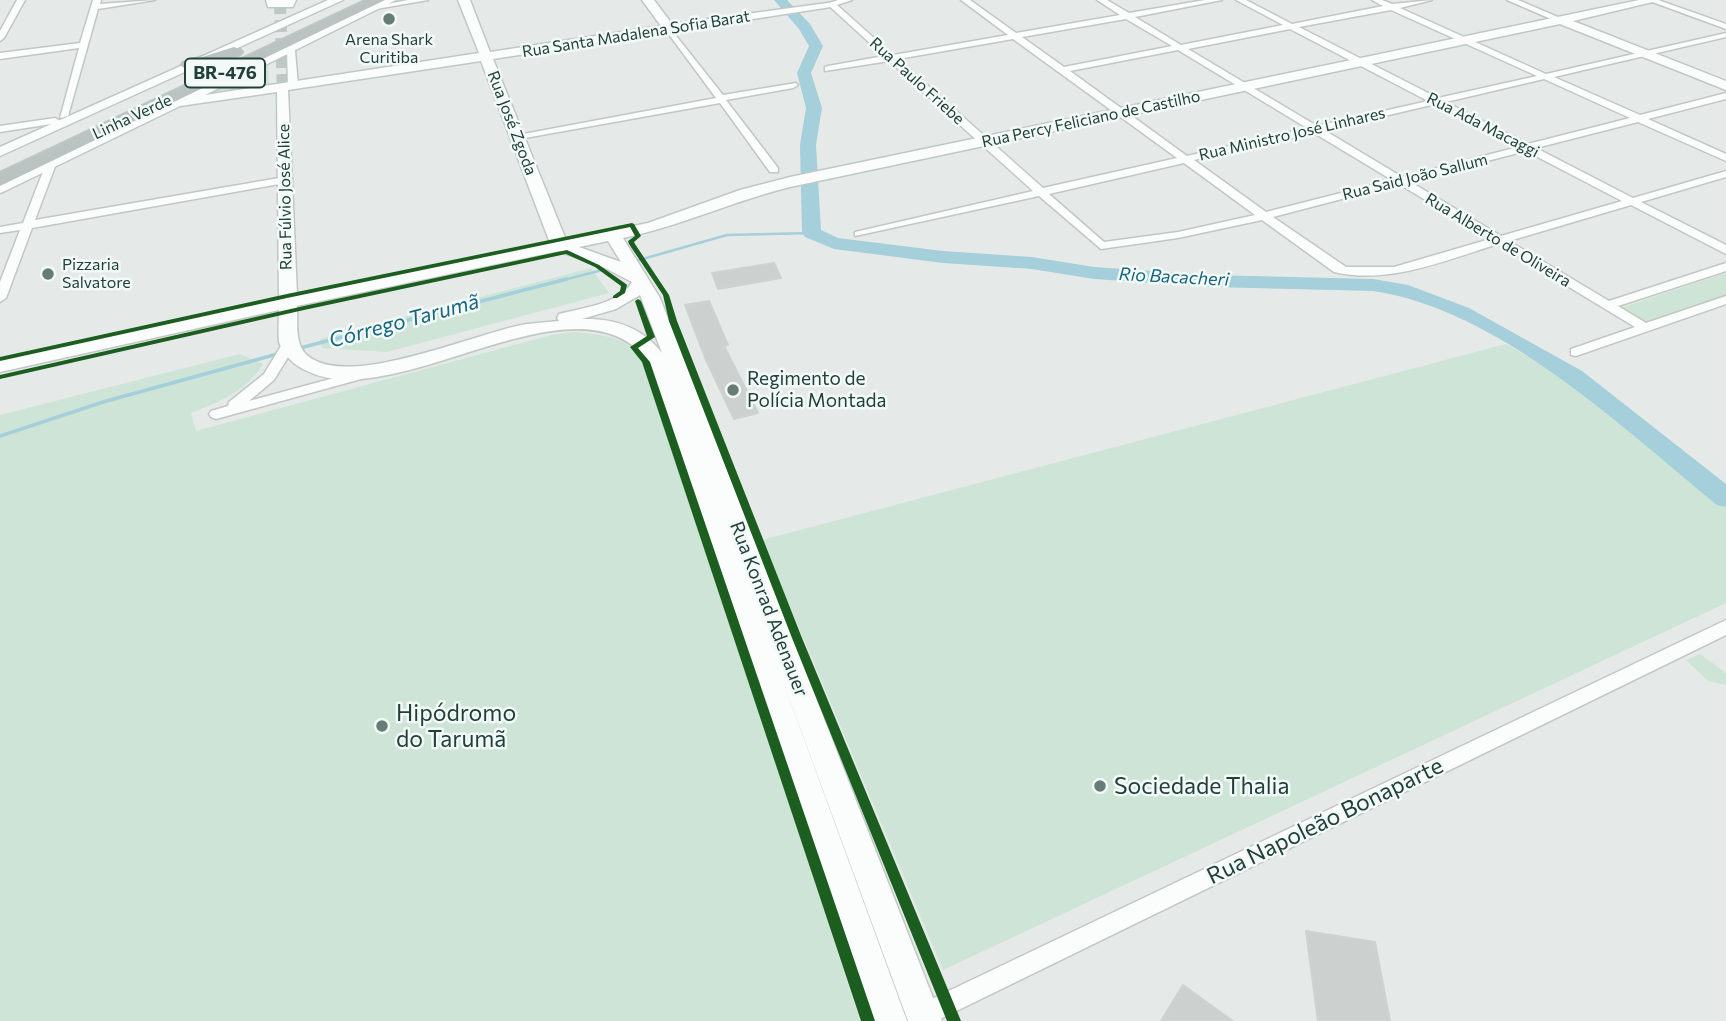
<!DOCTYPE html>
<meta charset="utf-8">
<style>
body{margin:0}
canvas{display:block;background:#e5eae8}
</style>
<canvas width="1726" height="1021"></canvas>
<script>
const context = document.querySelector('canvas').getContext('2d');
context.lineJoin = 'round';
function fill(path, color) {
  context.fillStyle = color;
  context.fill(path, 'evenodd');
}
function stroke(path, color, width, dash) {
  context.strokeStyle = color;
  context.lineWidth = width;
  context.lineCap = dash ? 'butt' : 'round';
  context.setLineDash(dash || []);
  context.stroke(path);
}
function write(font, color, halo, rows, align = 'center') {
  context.font = font + ' Commissioner,sans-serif';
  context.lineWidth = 5;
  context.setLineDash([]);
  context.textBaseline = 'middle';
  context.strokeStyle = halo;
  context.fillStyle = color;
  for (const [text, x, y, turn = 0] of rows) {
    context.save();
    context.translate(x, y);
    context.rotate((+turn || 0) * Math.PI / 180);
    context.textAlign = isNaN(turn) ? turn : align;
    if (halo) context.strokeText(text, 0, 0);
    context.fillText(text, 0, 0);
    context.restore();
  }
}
fill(new Path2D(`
 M268 64 269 86 203 96Z
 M591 268 609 293 387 352 322 348 320 339Z
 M1726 273V295L1645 323 1620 308Z
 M576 332C609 336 630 336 647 369L860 1021H0V415L240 354 263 364C247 391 219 402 191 413L196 431 551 335Z
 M1506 344C1546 367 1587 390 1623 418 1659 445 1691 477 1726 505V603L943 970 762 540Z
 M1700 654 1726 673V685L1708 681 1686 660Z`), '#cde4d6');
stroke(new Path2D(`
 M632 262 727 235 812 233
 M560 281 610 268`), '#a4cfdb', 2.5);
stroke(new Path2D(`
 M296 349 567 279
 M0 436 103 402 281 353`), '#a4cfdb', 3.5);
fill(new Path2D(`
 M774 0H787L810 24 823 46 811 73 822 108 816 145 821 230 838 238 943 251 1032 257 1094 267 1211 275 1373 279 1408 285 1469 308 1582 371 1726 484V507L1717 505C1622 427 1498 309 1373 291L1211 287 1094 279 1032 269 943 263 834 249 805 237 802 233 800 145 806 108 797 73 809 46 799 29Z`), '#a4cfdb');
const building = new Path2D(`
 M774 263 781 278 718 289 712 273Z
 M709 301 728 345 724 346 758 413 734 419 706 360 685 305Z
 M1306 931 1375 942 1390 1021H1318Z
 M1183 985 1233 1021H1161Z`);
fill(building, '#ccd1d0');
stroke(building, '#cdd3d1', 2);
stroke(new Path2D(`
 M280 2 283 92`), '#bec8c5', 12, [12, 6]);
const street = new Path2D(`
 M17 0H25L4 38 0 41V31Z
 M93 0H101L100 4 155 0 98 9 68 116 60 118 79 48 0 59V53L80 43Z
 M408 0H428L376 9 372 7Z
 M838 0H852L837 5 893 55 1008 35 961 0H970L1016 33 1120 15 1097 0H1107L1129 13 1205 0H1222L1135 17 1181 45 1283 25 1236 0H1246L1292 24 1383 6 1372 0H1382L1392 4 1432 0 1400 8 1546 74 1726 33V37L1554 77 1640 115 1726 93V99L1648 119 1726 154V161L1638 122 1536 148 1633 198 1726 171V177L1641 202 1726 245V254L1631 205 1509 241 1609 301 1726 263V271L1618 306 1646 323 1726 296V304L1576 356 1571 355V349L1635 327 1498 244C1446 260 1389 285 1334 272L1262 220 1178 238 1101 249 1039 196 855 236V232L1033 191 889 61 825 71V67L828 66 884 56 827 4ZM1391 10 1537 76 1438 98 1299 27ZM1126 19 1172 46 1064 67 1022 37ZM1290 29 1428 101 1317 126 1188 49ZM1013 39 1177 158 1043 188 898 59ZM1178 50 1307 128 1187 156 1070 71ZM1544 79 1630 118 1528 144 1446 102ZM1436 104 1518 147 1402 177 1324 130ZM1314 133 1392 180 1266 212 1194 160ZM1526 151 1622 201 1501 236 1409 181ZM1184 163 1255 215 1178 232 1104 242 1049 194ZM1399 184 1490 239 1394 267H1346L1273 217Z
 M1507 0H1518L1565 20 1558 22Z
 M1647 0H1658L1726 24V29Z
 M669 27 723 95 796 83 798 85 793 88 726 100 778 168V172H770L720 103 514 140 513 138 518 135 716 98 665 29Z
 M291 48 295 51 298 85 293 88 288 85 287 51Z
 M55 118 60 121 58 123 0 132V126Z
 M51 161 56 164 35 220 285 177 290 180 285 183 32 228 6 298 0 302V282L20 230 0 233V227L23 223 46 164Z
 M289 340 296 344 274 380 249 401 367 369 374 373 372 376 216 419 211 417 209 414 211 411 228 406 229 402 264 374 284 341Z
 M1726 620V635L936 1021H914L911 1015 915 1007Z`);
const secondary = new Path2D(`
 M266 0H296L293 7H268Z
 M328 0H343L0 156V147Z
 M381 0H396L205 95 479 53 458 0H470L490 52 661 26 642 0H654L672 24 835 2V6L831 7 493 59 566 240 648 223 740 190 790 177 1639 0H1661L1573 21 1726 81V90L1560 24 790 187C733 201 681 226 623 238L660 298 942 1021H908L777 665 907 1021H873L645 357C569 270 392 419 303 369 293 364 282 353 279 342 278 332 279 320 279 310L0 372V360L279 299 277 92 180 106 5 191 0 193V182ZM481 61 550 243 297 295 288 90ZM608 241 621 262 579 247ZM559 251 603 267 632 282C620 304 582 308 559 314L557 318 559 321C548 322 537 323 527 324 477 332 350 390 308 356 294 345 298 322 297 306ZM640 295 662 353C642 327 614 318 582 319L616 309Z`);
const highway = new Path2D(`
 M367 0H385L0 186V173Z
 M234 47 239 49 242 52 239 55 189 71 181 66 183 63Z`);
stroke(street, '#c2c7c5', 3);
stroke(secondary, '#c0c8c6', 3);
stroke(highway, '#bcc7c4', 4);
fill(street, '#fbfcfc');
fill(secondary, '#fbfcfc');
fill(highway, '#bac3c2');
fill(new Path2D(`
 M632 223 634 224 641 236 634 242 635 244 669 295 677 321 802 638 961 1021H947L792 638 669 321 663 295 629 244 628 241 635 236 630 227 287 298 0 361V357L287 294Z
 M567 250 599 265 626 284 627 285 625 293 617 298H613V296L620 291 621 286 595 267 566 254 304 310 0 379V375L304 306Z
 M638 299 641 301 655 337 638 348 650 362 875 1021H861L642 362 630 347 647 336 635 301Z`), '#1b5e20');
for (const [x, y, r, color] of [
 [389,19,7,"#667c77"],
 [48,274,7,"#667c77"],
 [733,390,7,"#667c77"],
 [382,726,7,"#667c77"],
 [1100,786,7,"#667c77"]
]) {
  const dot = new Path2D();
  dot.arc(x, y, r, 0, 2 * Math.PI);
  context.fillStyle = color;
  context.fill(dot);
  stroke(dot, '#f3f9f7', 2.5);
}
write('16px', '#21403a', '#f3f9f7', [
 ["Rua Santa Madalena Sofia Barat",636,34,-9],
 ["Rua Paulo Friebe",917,81,42],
 ["Linha Verde",132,117,-25],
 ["Rua Percy Feliciano de Castilho",1091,119,-12],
 ["Rua José Zgoda",512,123,69],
 ["Rua Ada Macaggi",1483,125,27],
 ["Rua Ministro José Linhares",1292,134,-13],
 ["Rua Said João Sallum",1415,177,-14],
 ["Rua Fúlvio José Alice",285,197,-91],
 ["Rua Alberto de Oliveira",1498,240,31]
]);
write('16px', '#21403a', '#f3f9f7', [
 ["Arena Shark",389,40],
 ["Curitiba",389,58],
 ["Pizzaria",62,265,"left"],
 ["Salvatore",62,283,"left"]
]);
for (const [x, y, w] of [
 [225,73,80]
]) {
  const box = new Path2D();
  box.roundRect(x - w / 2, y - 14.5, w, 29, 5);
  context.fillStyle = '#f3f9f7';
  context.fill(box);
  stroke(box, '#21403a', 2);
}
write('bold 18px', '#21403a', null, [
 ["BR-476",225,73]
]);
write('italic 18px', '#17667f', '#f3f9f7', [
 ["Rio Bacacheri",1174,277,3]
]);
write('19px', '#21403a', '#f3f9f7', [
 ["Regimento de",747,379],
 ["Polícia Montada",747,401]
], 'left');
write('19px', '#21403a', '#f3f9f7', [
 ["Rua Konrad Adenauer",769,609,69]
]);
write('italic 21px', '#17667f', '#f3f9f7', [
 ["Córrego Tarumã",404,321,-15]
]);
write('23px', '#21403a', '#f3f9f7', [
 ["Hipódromo",396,713],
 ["do Tarumã",396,739],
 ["Sociedade Thalia",1114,786]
], 'left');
write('23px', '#21403a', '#f3f9f7', [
 ["Rua Napoleão Bonaparte",1325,821,-26]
]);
</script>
